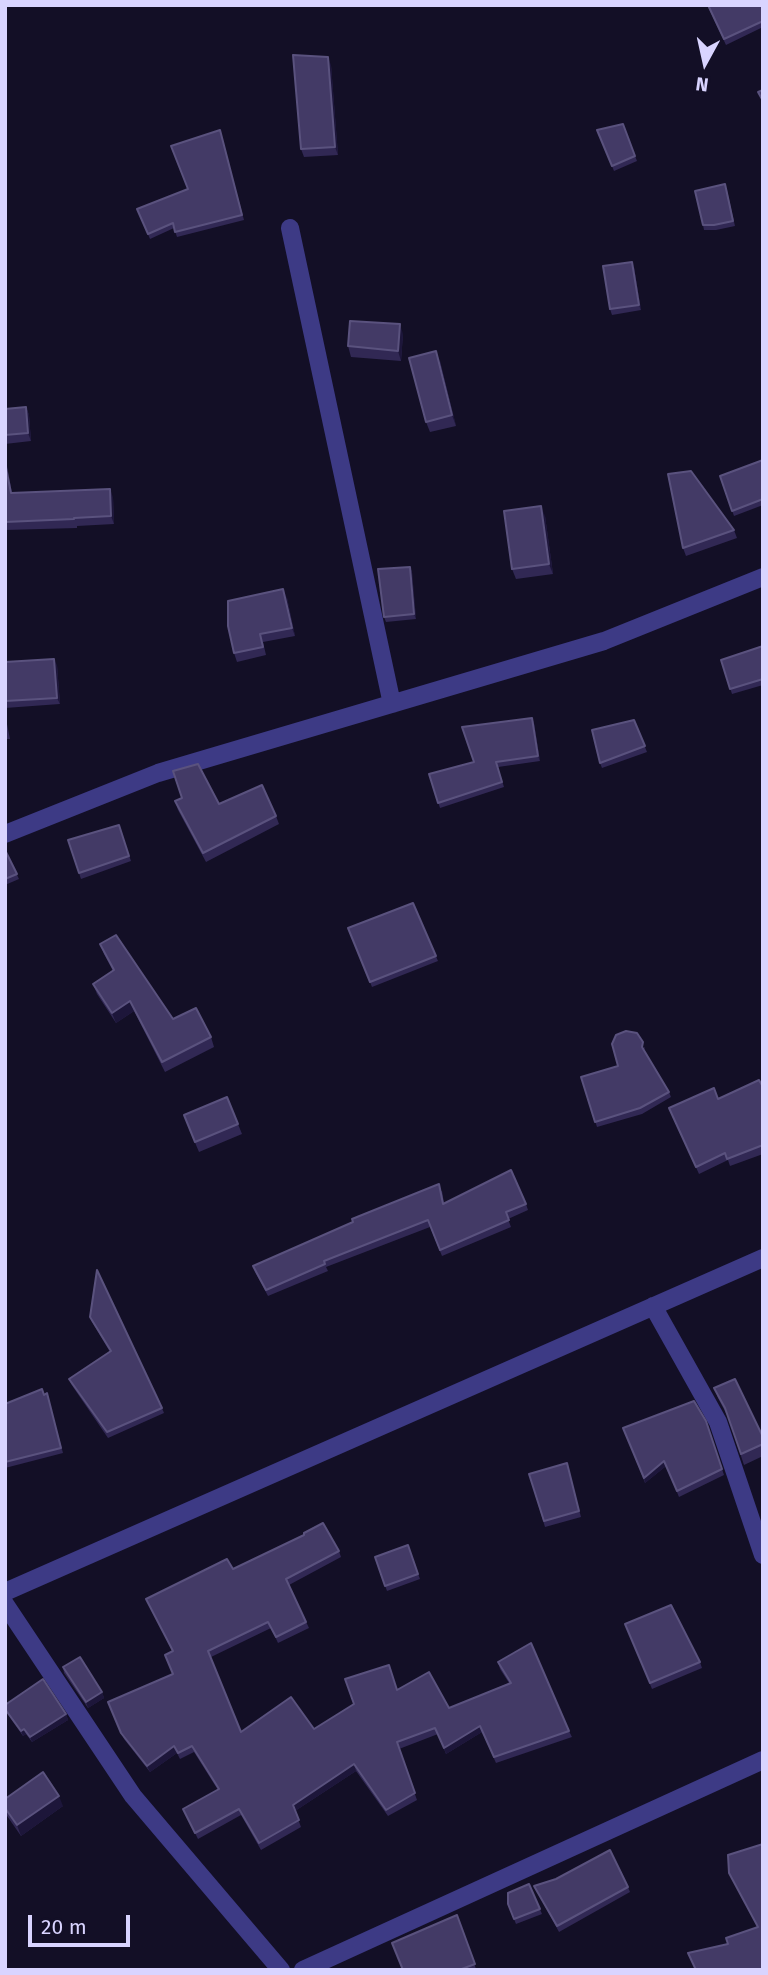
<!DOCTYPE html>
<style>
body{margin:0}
#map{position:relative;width:768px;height:1975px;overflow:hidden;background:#130f26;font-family:"Fira Sans",sans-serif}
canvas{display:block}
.frame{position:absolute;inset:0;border:7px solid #d9d4ff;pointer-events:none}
.north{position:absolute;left:670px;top:28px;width:70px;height:70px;-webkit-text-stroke:5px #130f26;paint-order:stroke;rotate:188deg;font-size:19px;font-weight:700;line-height:28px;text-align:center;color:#d9d4ff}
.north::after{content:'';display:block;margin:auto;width:24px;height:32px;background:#d9d4ff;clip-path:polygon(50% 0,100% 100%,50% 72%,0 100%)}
.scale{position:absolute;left:28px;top:1915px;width:102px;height:32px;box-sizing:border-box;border:4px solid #d9d4ff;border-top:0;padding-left:9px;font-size:21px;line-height:24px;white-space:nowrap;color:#d9d4ff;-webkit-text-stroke:5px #130f26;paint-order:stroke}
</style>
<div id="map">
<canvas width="768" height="1975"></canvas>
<div class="frame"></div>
<div class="north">N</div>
<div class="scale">20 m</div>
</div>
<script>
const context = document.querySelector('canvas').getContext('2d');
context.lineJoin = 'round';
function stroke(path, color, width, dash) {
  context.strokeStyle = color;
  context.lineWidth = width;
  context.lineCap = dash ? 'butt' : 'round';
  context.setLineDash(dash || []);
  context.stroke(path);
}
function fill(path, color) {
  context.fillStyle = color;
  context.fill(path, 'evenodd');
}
stroke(new Path2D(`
 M290 228 392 704
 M5 834 158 773 604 641 763 577
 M653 1306 718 1422 763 1555
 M5 1592 763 1258
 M5 1604 133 1796 281 1970
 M303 1970 763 1760`), '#3d3a85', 18);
fill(new Path2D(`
 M707 5H763V27L726 45Z
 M331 65 338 155 304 157 301 149Z
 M623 124 637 161 614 171 597 130Z
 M220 130 244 220 177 237 174 228 150 239 137 209 187 189Z
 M727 190 735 226 716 230H704L703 225Z
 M634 267 641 310 612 315 610 309Z
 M403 334 401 361 351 357 348 346Z
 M440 361 456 426 430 432 426 422Z
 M26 407 29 415 31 441 5 444V409Z
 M5 455 12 493 113 497 114 524 77 526V528L5 530Z
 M763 460V505L734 516 720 476Z
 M545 516 553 574 516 579 512 569Z
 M734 530 737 538 686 556 683 548Z
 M410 567 412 572 416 619 386 622 384 617Z
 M287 598 295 636 263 642 266 655 237 662 234 653Z
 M763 646V685L732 694 721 660Z
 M5 662 57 665 60 704 5 708Z
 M5 714 10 739H5Z
 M532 718 534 723 540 761 498 767 504 787 440 808 429 774 474 762Z
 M634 720 647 752 602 768 600 763Z
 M175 801 219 804 276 816 279 824 206 862 178 810Z
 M119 825 131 861 81 879 68 840Z
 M5 850 19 879 5 885Z
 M413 903 438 961 372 987 348 928Z
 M100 944 173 1019 211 1037 214 1047 165 1072 134 1011 116 1023 97 994 93 984 113 971 104 954Z
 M645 1047 644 1050 669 1092 671 1097 642 1114 597 1127 581 1077 618 1066Z
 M763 1087V1154L730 1166 728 1160 699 1174 669 1108 718 1099Z
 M238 1124 242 1134 199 1152 188 1126Z
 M442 1191 444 1203 526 1204 528 1210 508 1219 511 1227 442 1256 430 1227 326 1267 328 1271 268 1296 255 1272 253 1266Z
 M90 1317 162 1408 164 1413 108 1438 71 1384 69 1379 110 1352 92 1322Z
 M714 1388 763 1437V1456L744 1465 728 1417 718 1398Z
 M47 1393 63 1453 5 1468V1404L45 1395Z
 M706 1421 724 1475 679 1497 666 1466 645 1483 623 1428Z
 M567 1463 581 1517 545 1527 529 1474Z
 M408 1545 420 1579 387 1591 375 1557Z
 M339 1551 341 1557 289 1585 309 1628 278 1643 271 1628 211 1657 241 1732 314 1729 398 1690 449 1708 509 1683 500 1669 498 1662 569 1731 572 1737 496 1763 482 1732 446 1754 438 1734 399 1749 417 1800 388 1816 356 1771 295 1811 301 1827 261 1850 241 1815 198 1839 183 1809 218 1790 194 1752 180 1759 177 1753 150 1772 124 1739 110 1708 172 1674 173 1652 146 1599 233 1569Z
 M625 1624 700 1662 702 1668 652 1689Z
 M63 1667 102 1692 104 1698 88 1708 64 1673Z
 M5 1705 66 1714 68 1720 32 1742 26 1734 23 1736 6 1712Z
 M5 1799 63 1806 21 1836 5 1813Z
 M529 1884 542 1914 516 1924 508 1904Z
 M534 1886 628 1887 630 1892 559 1932Z
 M457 1915 476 1969 403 1970Z`), '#312854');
fill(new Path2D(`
 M328 57 331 65 338 155 335 147Z
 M632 262 634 267 641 310 639 305Z
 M400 324 403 334 401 361 398 351Z
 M436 351 440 361 456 426 452 415Z
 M26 407 29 415 31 441 28 433Z
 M5 455 13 501 11 493 5 463Z
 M110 489 113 497 114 524 111 516Z
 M541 506 545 516 553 574 549 564Z
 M410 567 412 572 416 619 414 614Z
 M283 589 287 598 295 636 292 628Z
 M54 659 57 665 60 704 57 698Z
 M532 718 534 723 540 761 538 756Z
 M130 1001 134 1011 116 1023 112 1013Z
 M664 1461 666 1466 645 1483 644 1478Z
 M102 1692 104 1698 88 1708 86 1702Z
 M66 1714 68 1720 32 1742 30 1737Z
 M480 1726 482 1732 446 1754 444 1748Z
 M24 1729 26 1734 23 1736 21 1731Z
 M174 1746 177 1753 150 1772 147 1766Z
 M354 1764 356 1771 295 1811 293 1805Z
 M59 1796 63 1806 21 1836 17 1825Z`), '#1d163a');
const building = new Path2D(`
 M708 5H763V21L724 39Z
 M293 55 328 57 335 147 301 149Z
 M763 90V101L758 92Z
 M623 124 635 156 612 166 597 130Z
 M220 130 242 215 175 232 173 223 148 234 137 209 188 189 171 146Z
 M725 184 733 221 714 225H703L695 191Z
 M632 262 639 305 610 309 603 266Z
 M350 321 400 324 398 351 348 346Z
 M436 351 452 415 426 422 409 358Z
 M26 407 28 433 5 435V409Z
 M763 460V499L732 511 720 476Z
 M5 463 11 493 110 489 111 516 74 518V519L5 522Z
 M691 471 734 530 683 548 668 474Z
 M541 506 549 564 512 569 504 511Z
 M410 567 414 614 384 617 378 569Z
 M283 589 292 628 260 634 263 647 234 653 228 626V601Z
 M763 646V679L730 689 721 660Z
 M54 659 57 698 5 701V662Z
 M532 718 538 756 496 762 502 782 438 803 429 774 474 762 462 727Z
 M634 720 645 746 600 763 592 730Z
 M198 764 219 804 262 785 276 816 203 853 175 801 182 798 173 771Z
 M119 825 129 856 79 873 68 840Z
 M5 850 17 874 5 879Z
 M413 903 436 956 370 982 348 928Z
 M116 935 173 1019 196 1008 211 1037 162 1062 130 1001 112 1013 93 984 114 970 100 944Z
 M626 1031 637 1033 643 1042 642 1047 669 1092 640 1108 595 1122 581 1077 618 1066 612 1044 616 1035Z
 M759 1080 763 1087V1145L727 1159 725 1153 696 1167 669 1108 714 1088 718 1099Z
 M227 1097 238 1124 195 1142 184 1115Z
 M511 1170 526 1204 506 1212 509 1220 440 1250 428 1220 324 1261 325 1264 266 1290 253 1266 353 1222 352 1219 439 1184 443 1204Z
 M97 1270 162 1408 107 1432 69 1379 111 1351 90 1317Z
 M735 1379 763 1437V1444L741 1454 725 1408 714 1388Z
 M42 1389 44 1395 47 1393 61 1448 5 1462V1404Z
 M694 1401 706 1421 722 1469 677 1491 664 1461 644 1478 623 1428Z
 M567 1463 579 1511 544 1521 529 1474Z
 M323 1523 339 1551 286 1579 306 1622 276 1637 268 1622 208 1651 241 1732 291 1697 314 1729 354 1704 345 1679 389 1665 397 1690 429 1672 449 1708 511 1683 498 1662 531 1643 569 1731 494 1757 480 1726 444 1748 435 1728 397 1742 415 1793 386 1810 354 1764 293 1805 299 1820 259 1843 239 1809 195 1833 183 1809 219 1789 192 1746 178 1753 174 1746 147 1766 121 1733 108 1702 173 1674 165 1655 173 1651 146 1599 227 1559 233 1569 304 1535V1533Z
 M408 1545 418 1574 385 1586 375 1557Z
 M671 1605 700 1662 650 1683 625 1624Z
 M80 1657 102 1692 86 1702 63 1667Z
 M43 1679 66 1714 30 1737 24 1729 21 1731 5 1709V1705Z
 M43 1772 59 1796 17 1825 5 1808V1799Z
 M763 1844V1970H696L688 1953 728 1944 726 1938 758 1927 729 1873 728 1855Z
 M610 1850 628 1887 557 1926 534 1886 556 1879Z
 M529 1884 540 1909 514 1919 508 1904V1893Z
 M457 1915 475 1964 459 1970H403L392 1943Z`);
fill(building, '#433a66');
stroke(building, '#5a527e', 2);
</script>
